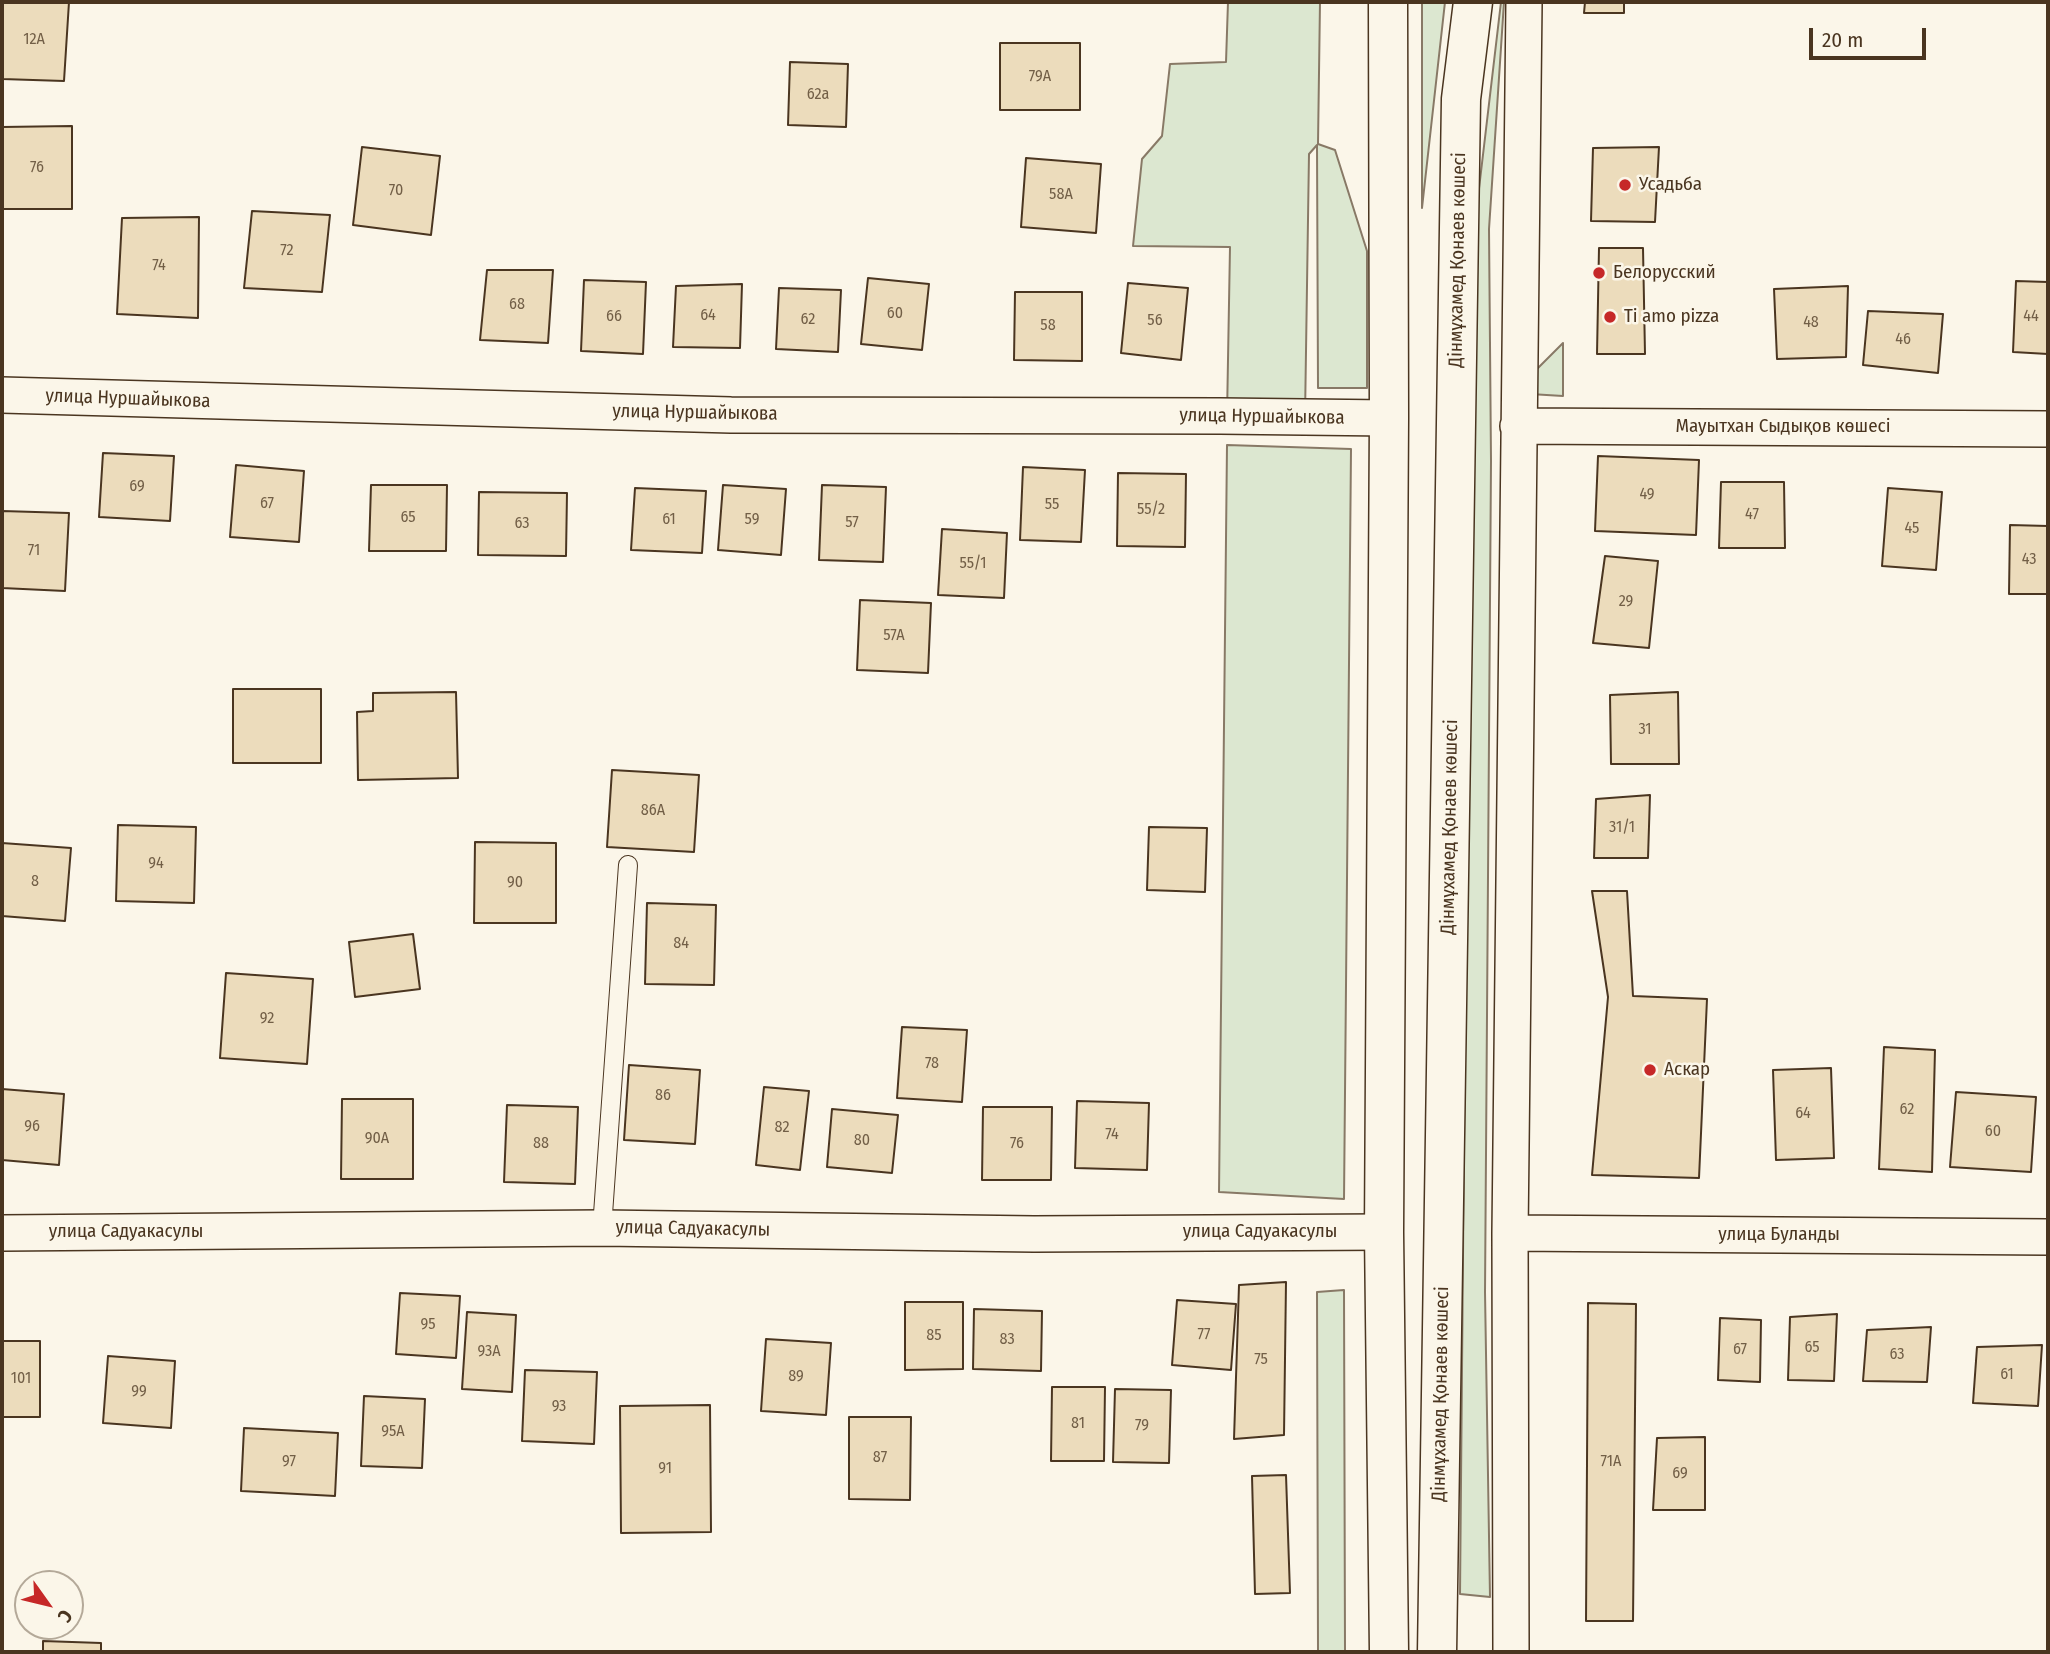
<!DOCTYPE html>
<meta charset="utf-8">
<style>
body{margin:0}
#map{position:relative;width:2050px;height:1654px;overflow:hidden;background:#fbf6e9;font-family:"Fira Sans Condensed",sans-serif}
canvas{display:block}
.frame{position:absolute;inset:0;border:4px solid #4a3520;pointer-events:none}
.north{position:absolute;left:14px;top:1570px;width:70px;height:70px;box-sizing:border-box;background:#fbf6e9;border:2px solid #b4a999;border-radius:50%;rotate:124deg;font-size:19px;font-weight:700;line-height:28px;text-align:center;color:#4a3520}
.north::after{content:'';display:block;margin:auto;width:24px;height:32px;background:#c62828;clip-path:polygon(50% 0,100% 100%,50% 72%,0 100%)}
.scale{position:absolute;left:1809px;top:28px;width:117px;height:32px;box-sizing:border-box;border:4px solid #4a3520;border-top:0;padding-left:9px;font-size:21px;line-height:24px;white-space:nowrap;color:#4a3520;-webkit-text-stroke:5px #fbf6e9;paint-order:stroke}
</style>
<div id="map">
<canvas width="2050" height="1654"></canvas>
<div class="frame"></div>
<div class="north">С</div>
<div class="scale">20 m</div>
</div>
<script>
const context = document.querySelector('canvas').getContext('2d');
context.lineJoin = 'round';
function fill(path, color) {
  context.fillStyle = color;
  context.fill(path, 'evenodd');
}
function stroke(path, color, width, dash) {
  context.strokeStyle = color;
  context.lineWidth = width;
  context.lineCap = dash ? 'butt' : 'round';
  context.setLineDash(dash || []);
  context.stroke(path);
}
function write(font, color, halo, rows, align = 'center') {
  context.font = font + ' "Fira Sans Condensed",sans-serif';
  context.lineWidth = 5;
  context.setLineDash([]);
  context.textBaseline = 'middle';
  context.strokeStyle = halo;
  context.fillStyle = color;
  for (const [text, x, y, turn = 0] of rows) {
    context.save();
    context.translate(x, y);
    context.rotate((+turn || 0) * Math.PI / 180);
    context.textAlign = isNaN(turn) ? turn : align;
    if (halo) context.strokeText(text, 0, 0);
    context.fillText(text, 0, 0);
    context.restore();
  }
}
const green = new Path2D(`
 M1228 2H1320L1318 144 1335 150 1367 251V388H1318L1317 145 1309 154 1305 417 1227 416 1230 247 1133 246 1142 159 1162 136 1170 64 1226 62Z
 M1422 2H1445L1422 208Z
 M1501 2H1504L1489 229 1491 461 1485 1292 1490 1597 1460 1594 1470 461 1474 231Z
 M1563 343V396L1530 394V376Z
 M1227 445 1351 449 1344 1199 1219 1192Z
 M1344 1290 1345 1652H1318L1317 1292Z`);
fill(green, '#dce7d0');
stroke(green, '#887966', 2);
const building = new Path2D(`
 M2 2H69L64 81 2 79Z
 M1585 2H1624V13H1584Z
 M1000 43H1080V110H1000Z
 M790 62 848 64 846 127 788 125Z
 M72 126V209H2V127Z
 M362 147 440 156 431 235 353 225Z
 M1659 147 1655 222 1591 221 1593 148Z
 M1026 158 1101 164 1096 233 1021 227Z
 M252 211 330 215 322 292 244 288Z
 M199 217 198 318 117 314 122 218Z
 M1599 248H1643L1645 354H1597Z
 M487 270H553L548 343 480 340Z
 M868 278 929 284 922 350 861 344Z
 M584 280 646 282 643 354 581 351Z
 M2016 281 2048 282V354L2013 352Z
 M1128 283 1188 288 1181 360 1121 353Z
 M742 284 740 348 673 347 676 286Z
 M1848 286 1846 357 1777 359 1774 289Z
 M779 288 841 290 838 352 776 349Z
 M1015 292H1082V361L1014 360Z
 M1868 311 1943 314 1938 373 1863 365Z
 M103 453 174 456 170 521 99 517Z
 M1598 456 1699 460 1696 535 1595 531Z
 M236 465 304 471 299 542 230 537Z
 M1023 467 1085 470 1081 542 1020 540Z
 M1118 473 1186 474 1185 547 1117 546Z
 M1721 482H1784L1785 548H1719Z
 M371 485H447L446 551H369Z
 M723 485 786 489 781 555 718 550Z
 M822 485 886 487 883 562 819 560Z
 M635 488 706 491 702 553 631 550Z
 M1888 488 1942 492 1936 570 1882 566Z
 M479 492 567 493 566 556 478 555Z
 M2 511 69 513 65 591 2 588Z
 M2010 525 2048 526V594H2009Z
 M942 529 1007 533 1004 598 938 595Z
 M1605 556 1658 561 1649 648 1593 643Z
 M860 600 931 603 928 673 857 670Z
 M233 689H321V763H233Z
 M456 692 458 778 358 780 357 712 373 711V693Z
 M1678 692 1679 764H1611L1610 695Z
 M612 770 699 775 694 852 607 847Z
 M1650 795 1648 858H1594L1596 799Z
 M118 825 196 827 194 903 116 901Z
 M1149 827 1207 828 1205 892 1147 890Z
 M475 842 556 843V923H474Z
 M2 843 71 848 65 921 2 916Z
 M1592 891H1627L1633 996 1707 999 1699 1178 1592 1175 1608 997Z
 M647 903 716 905 714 985 645 984Z
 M413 934 420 989 355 997 349 942Z
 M226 973 313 979 307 1064 220 1058Z
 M902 1027 967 1030 962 1102 897 1098Z
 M1884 1047 1935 1050 1932 1172 1879 1169Z
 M629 1065 700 1070 695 1144 624 1140Z
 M1831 1068 1834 1158 1776 1160 1773 1070Z
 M764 1087 809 1091 800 1170 756 1165Z
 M2 1089 64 1094 59 1165 2 1160Z
 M1956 1092 2036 1097 2031 1172 1950 1167Z
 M342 1099H413V1179H341Z
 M1077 1101 1149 1103 1147 1170 1075 1168Z
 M507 1105 578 1107 575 1184 504 1182Z
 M983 1107H1052L1051 1180H982Z
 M832 1109 898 1115 892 1173 827 1167Z
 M1286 1282 1284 1435 1234 1439 1239 1285Z
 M400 1293 460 1296 456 1358 396 1354Z
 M1177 1300 1236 1304 1231 1370 1172 1365Z
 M905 1302H963V1369L905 1370Z
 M1588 1303 1636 1304 1633 1621H1586Z
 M974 1309 1042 1311 1041 1371 973 1369Z
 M467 1312 516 1315 512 1392 462 1389Z
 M1837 1314 1834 1381 1788 1380 1790 1317Z
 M1720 1318 1761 1320 1760 1382 1718 1380Z
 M1931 1327 1927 1382 1863 1381 1867 1330Z
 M766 1339 831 1343 826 1415 761 1411Z
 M2 1341H40V1417H2Z
 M2042 1345 2038 1406 1973 1403 1977 1347Z
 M108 1356 175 1361 171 1428 103 1423Z
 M525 1370 597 1372 594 1444 522 1441Z
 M1052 1387H1105L1104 1461H1051Z
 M1115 1389 1171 1390 1169 1463 1113 1462Z
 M364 1396 425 1399 422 1468 361 1466Z
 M710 1405 711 1532 621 1533 620 1406Z
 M849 1417H911L910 1500 849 1499Z
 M244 1428 338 1433 335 1496 241 1491Z
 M1705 1437V1510H1653L1657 1438Z
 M1286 1475 1290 1593 1255 1594 1252 1476Z
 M43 1641 101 1643V1652H43Z`);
fill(building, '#ecdcbc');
stroke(building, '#4a3520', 2);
const lane = new Path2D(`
 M602 1228 628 865`);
const street = new Path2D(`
 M2 395 731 415 1220 416 1389 418
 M1518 426 2048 429
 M2 1233 602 1228 1034 1234 1384 1232
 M1510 1233 2048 1237
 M1511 1652 1510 1233 1524 2`);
const primary = new Path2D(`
 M1388 2 1389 418 1384 1232 1389 1652
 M1437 1652 1461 99 1473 2`);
stroke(lane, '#4a3520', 20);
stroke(street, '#4a3520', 38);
stroke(primary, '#4a3520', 41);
stroke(lane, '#fbf6e9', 18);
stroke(street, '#fbf6e9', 35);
stroke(primary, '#fbf6e9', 38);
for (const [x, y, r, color] of [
 [1625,185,7,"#c62828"],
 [1599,273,7,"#c62828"],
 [1610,317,7,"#c62828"],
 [1650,1070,7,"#c62828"]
]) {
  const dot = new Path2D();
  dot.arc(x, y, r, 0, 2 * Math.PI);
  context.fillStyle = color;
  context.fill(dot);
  stroke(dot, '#fbf6e9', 2.5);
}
write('16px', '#725f47', null, [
 ["12А",34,40],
 ["79А",1040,77],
 ["62а",818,95],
 ["76",37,168],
 ["70",396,191],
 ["58А",1061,195],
 ["72",287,251],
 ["74",159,266],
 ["68",517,305],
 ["60",895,314],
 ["64",708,316],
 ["66",614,317],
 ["44",2031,317],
 ["62",808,320],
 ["56",1155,321],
 ["48",1811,323],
 ["58",1048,326],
 ["46",1903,340],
 ["69",137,487],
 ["49",1647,495],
 ["67",267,504],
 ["55",1052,505],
 ["55/2",1151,510],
 ["47",1752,515],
 ["65",408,518],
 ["61",669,520],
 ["59",752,520],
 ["57",852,523],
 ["63",522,524],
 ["45",1912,529],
 ["71",34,551],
 ["43",2029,560],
 ["55/1",973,564],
 ["29",1626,602],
 ["57А",894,636],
 ["31",1645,730],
 ["86А",653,811],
 ["31/1",1622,828],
 ["94",156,864],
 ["8",35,882],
 ["90",515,883],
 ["84",681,944],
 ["92",267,1019],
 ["78",932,1064],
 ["86",663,1096],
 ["62",1907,1110],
 ["64",1803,1114],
 ["96",32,1127],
 ["82",782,1128],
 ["60",1993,1132],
 ["74",1112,1135],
 ["90А",377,1139],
 ["80",862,1141],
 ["88",541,1144],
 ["76",1017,1144],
 ["95",428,1325],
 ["77",1204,1335],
 ["85",934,1336],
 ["83",1007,1340],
 ["65",1812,1348],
 ["67",1740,1350],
 ["93А",489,1352],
 ["63",1897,1355],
 ["75",1261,1360],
 ["61",2007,1375],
 ["89",796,1377],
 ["101",21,1379],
 ["99",139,1392],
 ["93",559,1407],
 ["81",1078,1424],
 ["79",1142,1426],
 ["95А",393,1432],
 ["87",880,1458],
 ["97",289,1462],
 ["71А",1611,1462],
 ["91",665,1469],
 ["69",1680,1474]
]);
write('19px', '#4a3520', '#fbf6e9', [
 ["Усадьба",1639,185],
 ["Белорусский",1613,273],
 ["Ti amo pizza",1624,317],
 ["Аскар",1664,1070]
], 'left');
write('19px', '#4a3520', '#fbf6e9', [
 ["Дінмұхамед Қонаев көшесі",1458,260,-89],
 ["улица Нуршайыкова",128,399,2],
 ["улица Нуршайыкова",695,413,1],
 ["улица Нуршайыкова",1262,417,1],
 ["Мауытхан Сыдықов көшесі",1783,427],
 ["Дінмұхамед Қонаев көшесі",1450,827,-89],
 ["улица Садуакасулы",693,1229,1],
 ["улица Садуакасулы",126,1232],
 ["улица Садуакасулы",1260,1232],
 ["улица Буланды",1779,1235],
 ["Дінмұхамед Қонаев көшесі",1441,1394,-89]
]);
</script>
